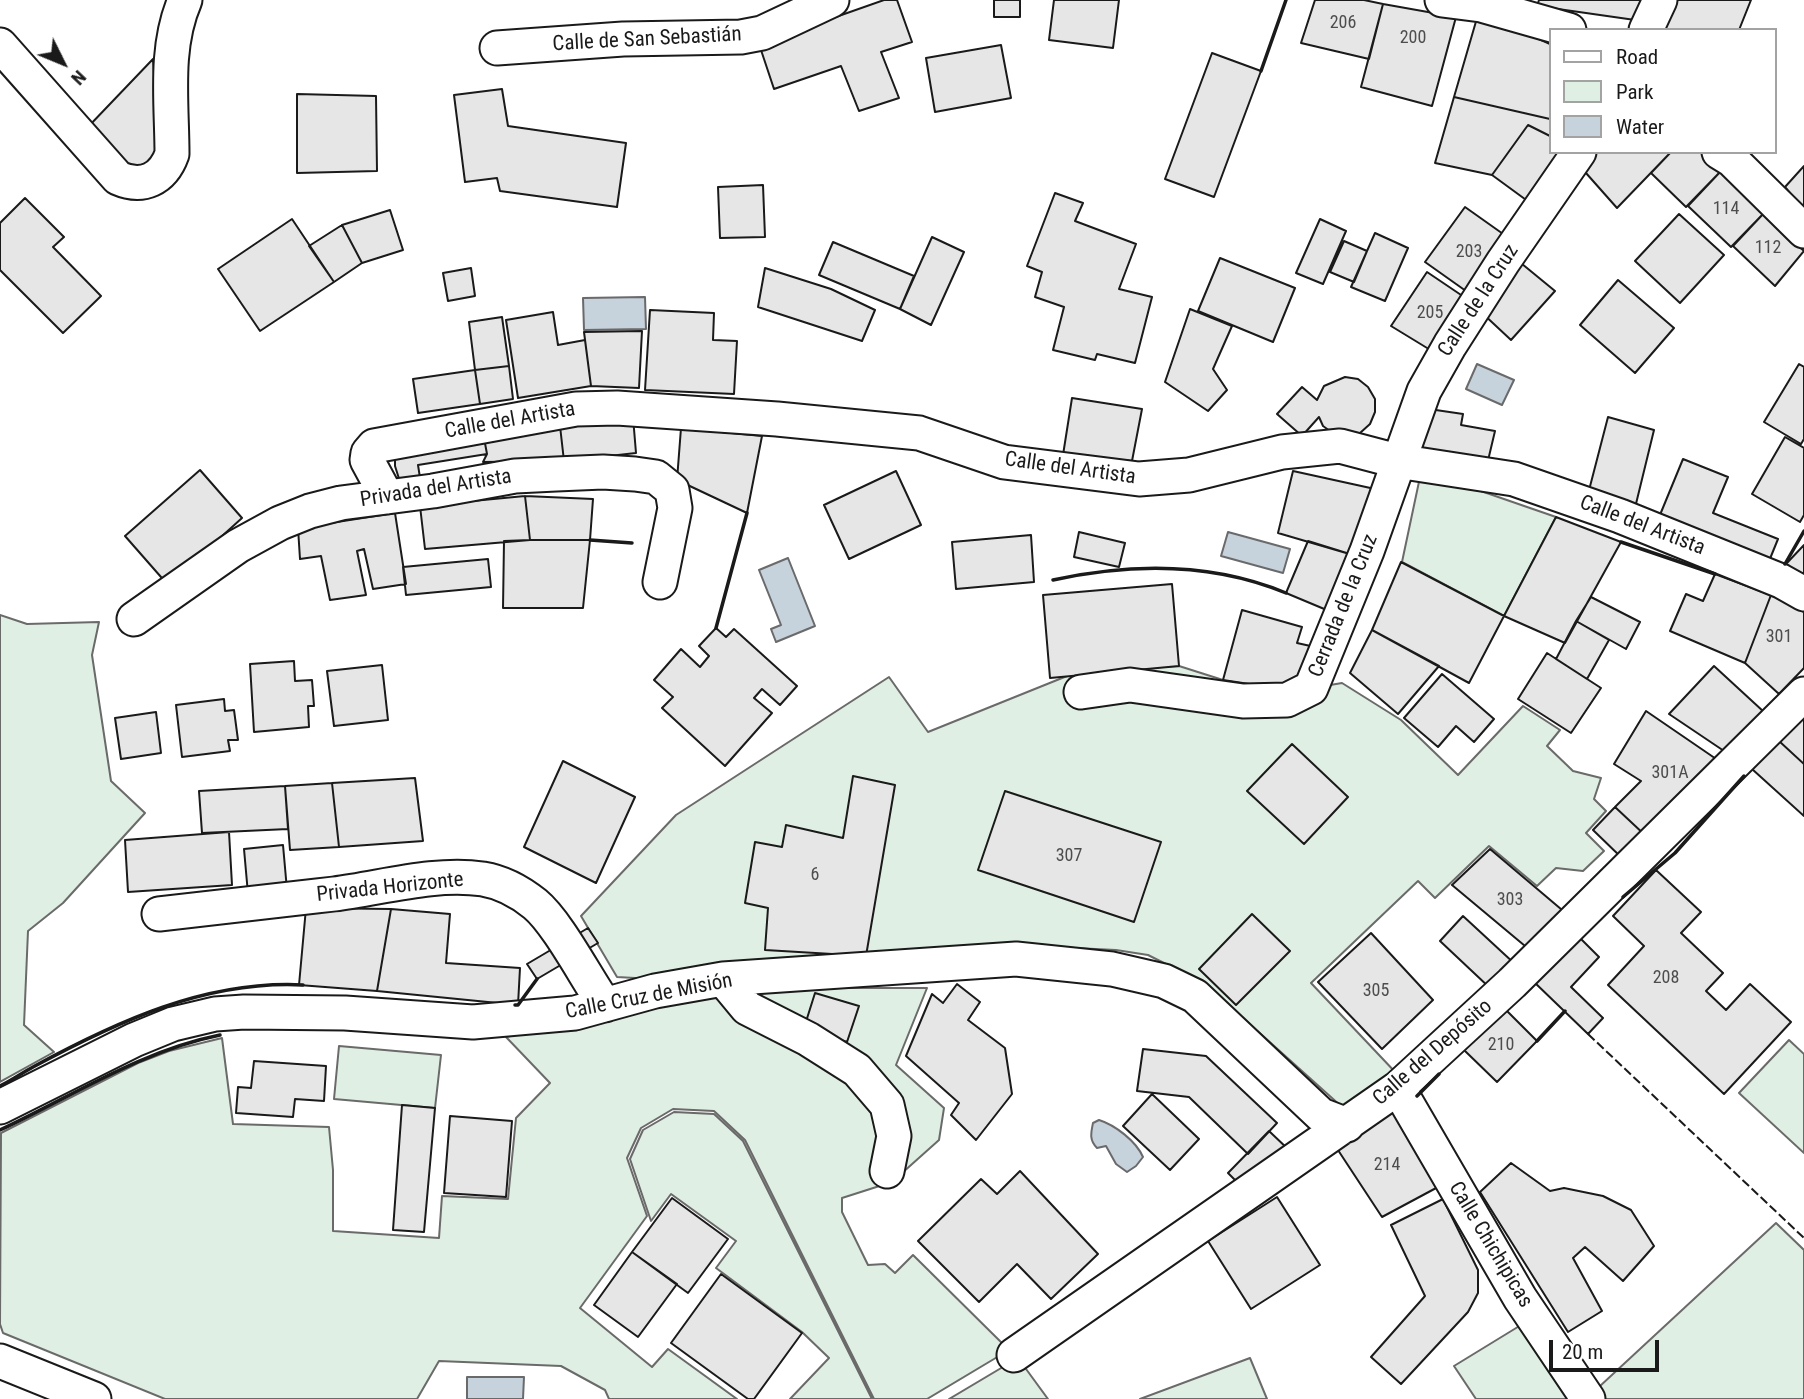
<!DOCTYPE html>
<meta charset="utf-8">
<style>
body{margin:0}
#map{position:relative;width:1804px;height:1399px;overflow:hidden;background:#fff;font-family:"Roboto Condensed",sans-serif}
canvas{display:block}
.legend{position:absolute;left:1549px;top:28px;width:228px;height:126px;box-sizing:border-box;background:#fff;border:2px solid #a3a3a3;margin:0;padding:9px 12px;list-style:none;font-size:21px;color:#1a1a1a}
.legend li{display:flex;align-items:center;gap:14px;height:35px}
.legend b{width:35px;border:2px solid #a3a3a3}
.north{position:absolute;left:28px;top:28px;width:70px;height:70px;-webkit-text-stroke:5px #fff;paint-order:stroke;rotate:133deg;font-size:19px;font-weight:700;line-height:28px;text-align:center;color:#1a1a1a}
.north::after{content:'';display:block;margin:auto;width:24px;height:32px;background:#1a1a1a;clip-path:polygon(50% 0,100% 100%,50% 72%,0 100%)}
.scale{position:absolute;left:1549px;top:1340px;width:110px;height:32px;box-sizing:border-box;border:4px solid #1a1a1a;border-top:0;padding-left:9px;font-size:21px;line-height:24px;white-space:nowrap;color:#1a1a1a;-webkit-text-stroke:5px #fff;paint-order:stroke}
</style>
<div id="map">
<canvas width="1804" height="1399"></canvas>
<ul class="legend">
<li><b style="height:9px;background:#fff"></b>Road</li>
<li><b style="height:19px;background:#e0efe3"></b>Park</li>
<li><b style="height:19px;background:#c6d2dc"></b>Water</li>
</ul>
<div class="north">N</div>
<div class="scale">20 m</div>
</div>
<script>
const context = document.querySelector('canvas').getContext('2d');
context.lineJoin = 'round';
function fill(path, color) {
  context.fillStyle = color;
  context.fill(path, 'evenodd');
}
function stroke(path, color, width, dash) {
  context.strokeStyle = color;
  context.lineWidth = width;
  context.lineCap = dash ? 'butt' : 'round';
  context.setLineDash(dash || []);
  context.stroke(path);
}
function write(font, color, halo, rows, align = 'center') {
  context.font = font + ' "Roboto Condensed",sans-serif';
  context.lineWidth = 5;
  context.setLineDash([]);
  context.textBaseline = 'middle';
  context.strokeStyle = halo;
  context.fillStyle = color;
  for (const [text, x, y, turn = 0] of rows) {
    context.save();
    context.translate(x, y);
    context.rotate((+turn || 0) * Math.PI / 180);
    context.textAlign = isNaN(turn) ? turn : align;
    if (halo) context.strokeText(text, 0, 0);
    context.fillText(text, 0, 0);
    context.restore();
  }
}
const green = new Path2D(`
 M1420 477 1449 480 1556 517 1504 616 1402 562Z
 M0 615 27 624 99 622 92 655 111 781 145 813 63 903 28 931 24 1025 54 1052 0 1082Z
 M1179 666 1223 680 1295 691 1342 683 1401 720 1458 775 1523 706 1560 730 1547 746 1573 771 1601 778 1594 799 1606 811 1586 833 1604 851 1583 871 1556 868 1537 886 1489 846 1435 898 1418 881 1311 983 1397 1074 1342 1107 1204 983 1148 955 1116 950 1013 945 653 979 617 977 581 916 676 815 889 677 928 732 1077 672Z
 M746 988H927L896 1065 944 1108 939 1140 892 1182 842 1198V1212L868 1265 885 1264 895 1273 913 1255 1009 1350 927 1399H874L745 1140 714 1111 673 1109 641 1128 627 1158 647 1216 580 1308 652 1367 668 1349 737 1399H609L605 1390 561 1366 439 1361 417 1399H165L3 1333 0 1324 1 1133 138 1063 169 1051 222 1038 233 1124 329 1127 333 1170V1231L439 1238 442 1196 508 1199 516 1118 550 1083 506 1037 659 1003Z
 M1789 1040 1804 1054V1153L1739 1093Z
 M339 1046 441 1055 435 1108 334 1099Z
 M674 1112 714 1114 743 1141 872 1399H790L829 1358 802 1332 716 1268 736 1241 671 1194 651 1221 630 1159 643 1130Z
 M1776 1223 1804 1250V1399H1586Z
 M1521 1325 1581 1399H1476L1454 1366Z
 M1018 1358 1048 1399H949Z
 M1250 1358 1267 1399H1140Z`);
fill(green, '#e0efe3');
stroke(green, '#6a6a6a', 2);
const water = new Path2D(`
 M645 297 646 329 584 330 583 298Z
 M1477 364 1514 380 1502 405 1466 389Z
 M1228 532 1290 549 1283 573 1221 556Z
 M788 558 815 626 776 642 771 629 781 625 759 570Z
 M1099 1120C1115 1125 1136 1141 1143 1157L1136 1166 1127 1172 1116 1164 1106 1146 1097 1148C1089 1140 1091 1133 1093 1123Z
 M467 1377H524L523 1399H467Z`);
fill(water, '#c6d2dc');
stroke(water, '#6a6a6a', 2);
const building = new Path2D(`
 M884 0H897L912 42 881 52 899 98 859 111 841 66 774 89 759 44Z
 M994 0H1020V17H994Z
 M1054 0H1119L1113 48 1049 40Z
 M1315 0H1364L1383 4 1369 59 1301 43Z
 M1539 0H1652L1642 21 1537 6Z
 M1676 0H1751L1739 30H1665Z
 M1383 4 1456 17 1432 106 1361 87Z
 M1477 18 1521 31 1550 44V119L1454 97Z
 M1001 45 1011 98 935 112 926 58Z
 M1212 53 1261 71 1214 197 1165 179Z
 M153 59 159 153 134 179 87 128Z
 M502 89 508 126 626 143 617 207 500 191 497 178 465 182 454 95Z
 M297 94 376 96 377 171 297 173Z
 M1454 97 1550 119V136L1528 125 1492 175 1435 163Z
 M1528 125 1550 136V152H1572L1533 205 1492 175Z
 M1587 152H1671L1617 208 1578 164Z
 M1671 152H1701L1721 171 1686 207 1651 173Z
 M1804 166V210L1785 187Z
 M1721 171 1764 213 1731 247 1688 206Z
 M763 185 765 237 720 238 718 187Z
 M1055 193 1083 203 1075 221 1136 244 1119 289 1152 297 1135 363 1097 354 1095 360 1053 350 1064 307 1035 297 1042 272 1027 266Z
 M25 198 64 237 53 247 101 296 63 333 0 270V223Z
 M1465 207 1513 241 1473 296 1425 262Z
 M390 210 403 250 362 263 342 225Z
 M1764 213 1804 251 1775 286 1733 246Z
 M1679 214 1724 255 1680 303 1635 261Z
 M292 219 334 282 260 331 218 269Z
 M1320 219 1346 231 1323 284 1296 273Z
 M342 225 362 263 334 282 309 246Z
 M1375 233 1408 248 1385 301 1351 287Z
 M932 237 964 252 931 325 900 309Z
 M1344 241 1367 251 1354 282 1330 272Z
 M833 242 914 276 900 309 819 275Z
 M1220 258 1295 288 1273 342 1198 311Z
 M1516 259 1555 291 1511 340 1480 311Z
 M471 268 475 296 448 301 443 273Z
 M765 268 831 289 875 310 862 341 758 307Z
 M1427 272 1470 301 1432 351 1391 326Z
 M1618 280 1674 328 1635 373 1580 325Z
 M1190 309 1232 326 1213 369 1227 390 1208 411 1165 382Z
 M650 310 714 313 713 340 737 341 734 394 645 390Z
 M553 312 558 345 585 340 591 386 518 398 506 320Z
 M502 317 509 366 475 370 469 322Z
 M642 331 639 388 591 386 584 332Z
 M1799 364 1804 367V439L1801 444 1764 422Z
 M509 366 513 399 480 404 475 370Z
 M475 370 480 404 418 413 413 379Z
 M1345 377 1358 379 1368 387 1375 399V412L1370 424 1360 433 1347 436 1334 434 1323 426 1319 417 1302 436 1277 414 1302 387 1317 400 1324 386Z
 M1072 398 1142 409 1132 461 1063 455Z
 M1429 409 1463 414 1461 425 1495 431 1486 469 1412 452Z
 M633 417 636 453 564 461 560 426Z
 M1608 417 1654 430 1634 512 1587 498Z
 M560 426 564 461 483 462 487 454 484 438Z
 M681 428 762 436 747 513 677 480Z
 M1785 437 1804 448V515L1800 522 1752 494Z
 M484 438 487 454 418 465 421 484 401 485 395 466V454Z
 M1683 459 1728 477 1713 513 1778 539 1765 571 1655 527Z
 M200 470 242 518 168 585 125 536Z
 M896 471 921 525 849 559 824 505Z
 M1293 471 1375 489 1353 555 1278 533Z
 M525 496 593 499 590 540H530Z
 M525 496 530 540 425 549 420 506Z
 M395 513 406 584 373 589 364 549 357 551 366 595 330 600 321 556 300 559 298 528Z
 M1556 517 1621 542 1565 643 1504 616Z
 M1079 532 1125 543 1119 567 1074 557Z
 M1031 535 1034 582 956 589 952 542Z
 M530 540H590L583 608H503L504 541Z
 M1308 541 1353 555 1329 611 1286 593Z
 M1804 545V580L1786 564Z
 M488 559 491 587 406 595 403 567Z
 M1401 562 1504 616 1469 683 1372 630Z
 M1715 574 1771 595 1745 663 1670 631 1686 594 1703 601Z
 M1172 584 1179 666 1050 678 1043 595Z
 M1771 595 1804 612V668L1779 694 1745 663Z
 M1591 597 1640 622 1626 649 1576 621Z
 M1242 610 1302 627 1297 643 1315 647 1295 691 1223 680Z
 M1576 621 1609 640 1587 679 1556 659Z
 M716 628 726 637 734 629 797 686 780 705 762 689 754 698 772 713 725 766 662 708 673 697 654 680 681 649 700 667 709 656 699 646Z
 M1372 630 1439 666 1398 714 1350 673Z
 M1547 653 1601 688 1571 733 1518 699Z
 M294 661 295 681 312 680 314 706H308L309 727 254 732 250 664Z
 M382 665 388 720 334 726 327 671Z
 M1714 666 1764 712 1727 753 1669 714Z
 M1442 674 1494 719 1474 742 1456 726 1438 747 1404 718Z
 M224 699 225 711 234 710 238 740H228L230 751 182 757 176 705Z
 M1646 711 1722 763 1647 837 1615 807 1641 781 1614 764Z
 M156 712 161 753 121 759 115 718Z
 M1804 714V764L1779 741Z
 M1779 741 1804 764V816L1752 769Z
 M1292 744 1348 797 1304 844 1247 791Z
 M563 761 635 797 596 883 524 847Z
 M853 776 895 785 866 956 765 950 768 908 745 903 755 842 782 847 786 825 843 838Z
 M415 778 423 841 339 847 332 783Z
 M332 783 339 847 290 850 285 786Z
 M285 786 288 829 202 833 199 791Z
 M1005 791 1161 842 1134 922 978 870Z
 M1615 807 1647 837 1624 860 1593 830Z
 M229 832 232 885 128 892 125 840Z
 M283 845 287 890 248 894 244 849Z
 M1490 849 1568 915 1531 951 1452 885Z
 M1656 870 1701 912 1681 933 1723 973 1706 991 1726 1010 1750 984 1791 1022 1724 1094 1608 985 1644 946 1613 916Z
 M306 908 391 909 377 991 299 985Z
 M391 909 450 914 446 963 520 968 518 1005 377 991Z
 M1252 914 1290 951 1236 1005 1199 969Z
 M1463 916 1516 965 1491 989 1440 941Z
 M588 928 598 943 537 979 527 964Z
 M1371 933 1433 1000 1382 1049 1318 982Z
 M1577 935 1599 957 1571 987 1603 1018 1588 1034 1533 981Z
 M957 984 980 1002 968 1020 1005 1048 1012 1094 976 1140 951 1115 959 1103 906 1056 932 994 943 1003Z
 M815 993 859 1006 847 1042 804 1028Z
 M1506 1010 1537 1041 1497 1082 1464 1050Z
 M1143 1049 1206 1056 1277 1123 1248 1154 1189 1097 1137 1091Z
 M254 1061 326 1066 324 1101 295 1099 293 1117 236 1113 238 1087 251 1088Z
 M1152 1094 1199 1139 1170 1170 1123 1126Z
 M1389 1102 1438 1187 1382 1217 1334 1144Z
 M402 1105 435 1108 424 1232 393 1230Z
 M450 1116 512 1121 506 1197 444 1193Z
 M1269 1131 1290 1151 1244 1189 1228 1173Z
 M1511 1163 1550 1191 1564 1188 1603 1196 1631 1210 1654 1246 1623 1281 1585 1247 1573 1258 1602 1311 1568 1332 1480 1192Z
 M1020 1171 1098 1254 1051 1299 1017 1264 979 1302 918 1241 981 1179 997 1194Z
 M1277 1197 1320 1265 1251 1309 1208 1241Z
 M672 1198 728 1239 688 1293 632 1252Z
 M1443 1199 1478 1270V1293L1468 1312 1401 1384 1371 1357 1425 1296 1391 1225Z
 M632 1252 677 1284 638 1337 594 1305Z
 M721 1274 802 1333 754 1399H748L671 1343Z`);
fill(building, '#e6e6e6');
stroke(building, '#1a1a1a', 2);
const minor = new Path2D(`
 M1442 0 1481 5 1569 30
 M1646 30 1660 0
 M0 45 118 178C143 189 163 179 172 154 172 103 164 48 185 0
 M497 48 623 39 741 37 762 33 832 0
 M1719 152 1732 160 1804 231
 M387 497 367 460 368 453 374 446 576 409 617 408 777 419 919 433 1004 462 1139 479 1189 475 1282 452 1340 446 1397 461 1514 479 1620 516 1781 581 1804 594
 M134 619 238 546 280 523 310 511 341 503 433 491 515 476 556 474 603 472 635 474 656 477 672 490 675 508 660 582
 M1081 692 1130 685 1243 701 1287 700 1311 688 1367 551 1424 391 1450 345 1503 262 1579 152
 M159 914C218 907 276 901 334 894 382 888 434 872 483 879 501 882 520 892 535 904 558 923 586 978 605 1005
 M723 979 747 1008 808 1039 857 1070 887 1105 894 1136 887 1171
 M1398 1088 1520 1298 1588 1399
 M0 1107 134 1040 173 1024 215 1014 244 1012 345 1013 473 1022 575 1013 655 991 723 979 1016 959 1112 969 1164 981 1195 996 1321 1115 1347 1125
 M1014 1355 1398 1088 1512 983 1804 694
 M0 1361 94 1399`);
stroke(minor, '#1a1a1a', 37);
stroke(minor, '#fff', 33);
stroke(new Path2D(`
 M1588 1034 1804 1238`), '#1a1a1a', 2, [9, 3.5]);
stroke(new Path2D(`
 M1261 71 1286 0
 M590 540 632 543
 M1621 542 1715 574
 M1785 564 1804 531
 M1053 580C1131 563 1211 562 1286 593
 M716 628 747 513
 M1623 897 1675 853 1744 776
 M515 1005H518L537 979
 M1537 1041 1565 1011
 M0 1086C12 1080 22 1073 33 1067 116 1022 206 980 303 985
 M1417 1096 1439 1074
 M0 1130C73 1096 140 1051 220 1035`), '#1a1a1a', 3.5);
write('18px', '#4d4d4d', null, [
 ["206",1343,23],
 ["200",1413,38],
 ["114",1726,209],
 ["112",1768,248],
 ["203",1469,252],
 ["205",1430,313],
 ["301",1779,637],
 ["301A",1670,773],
 ["307",1069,856],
 ["6",815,875],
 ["303",1510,900],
 ["208",1666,978],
 ["305",1376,991],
 ["210",1501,1045],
 ["214",1387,1165]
]);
write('21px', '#1a1a1a', '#fff', [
 ["Calle de San Sebastián",647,40,-3],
 ["Calle de la Cruz",1479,301,-57],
 ["Calle del Artista",510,421,-10],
 ["Calle del Artista",1070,469,8],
 ["Privada del Artista",436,489,-9],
 ["Calle del Artista",1642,526,21],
 ["Cerrada de la Cruz",1344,606,-68],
 ["Privada Horizonte",390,888,-6],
 ["Calle Cruz de Misión",649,997,-11],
 ["Calle del Depósito",1433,1053,-41],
 ["Calle Chichipicas",1490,1245,59]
]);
</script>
